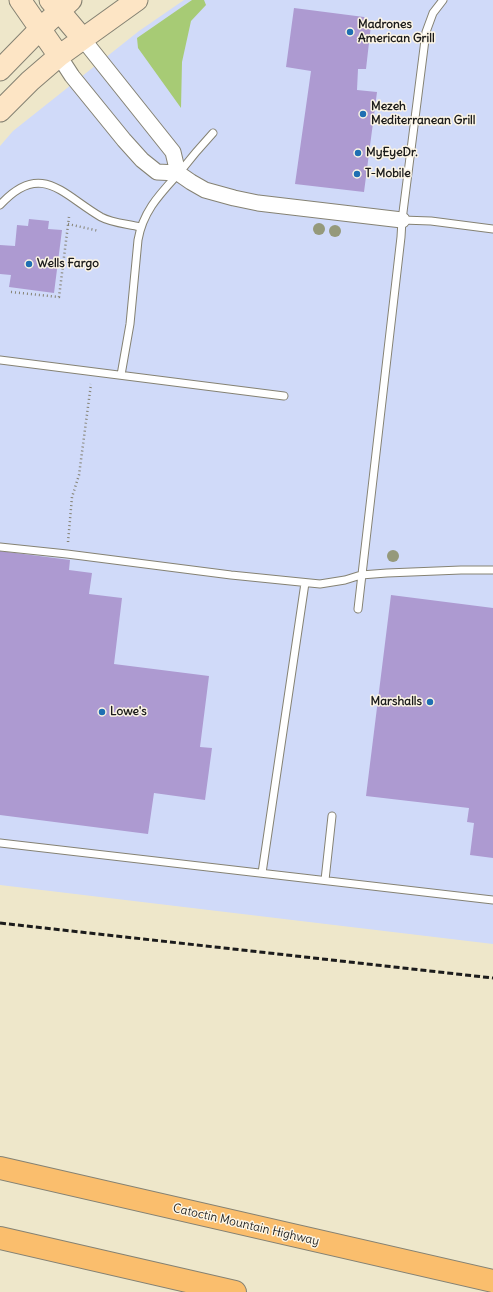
<!DOCTYPE html>
<style>
body{margin:0}
canvas{display:block;background:#eee7ca}
</style>
<canvas width="493" height="1292"></canvas>
<script>
const context = document.querySelector('canvas').getContext('2d');
context.lineJoin = 'round';
function fill(path, color) {
  context.fillStyle = color;
  context.fill(path, 'evenodd');
}
function stroke(path, color, width, dash) {
  context.strokeStyle = color;
  context.lineWidth = width;
  context.lineCap = dash ? 'butt' : 'round';
  context.setLineDash(dash || []);
  context.stroke(path);
}
function write(font, color, halo, rows, align = 'center') {
  context.font = font + ' Delius,sans-serif';
  context.lineWidth = 3;
  context.setLineDash([]);
  context.textBaseline = 'middle';
  context.strokeStyle = halo;
  context.fillStyle = color;
  for (const [text, x, y, turn = 0] of rows) {
    context.save();
    context.translate(x, y);
    context.rotate((+turn || 0) * Math.PI / 180);
    context.textAlign = isNaN(turn) ? turn : align;
    if (halo) context.strokeText(text, 0, 0);
    context.fillText(text, 0, 0);
    context.restore();
  }
}
fill(new Path2D(`
 M184 0H493V944L0 885V146L13 131 139 31Z`), '#d0daf9');
fill(new Path2D(`
 M192 0H204L206 5 191 21 182 62 181 108 138 48 137 38Z`), '#a7cb75');
fill(new Path2D(`
 M294 8 364 17 371 25 366 69H358L357 90 377 92 364 192 295 184 311 71 286 67Z
 M29 219 49 221 48 229 62 230 54 293 9 287 11 275 0 274V245L15 246 17 225 28 226Z
 M0 551 70 560 69 570 92 573 89 594 122 598 114 664 209 676 200 747 212 748 205 800 154 793 148 834 0 815Z
 M391 595 493 608V858L470 855 474 823 467 822 469 808 366 796Z`), '#ad9ad1');
const lane = new Path2D(`
 M0 205C41 160 63 195 101 217 112 223 128 224 140 227
 M402 220 431 221 493 229
 M0 360 284 396
 M121 375 130 324 138 240C143 211 160 194 179 173 190 159 201 146 213 133
 M0 547 67 554 231 575 320 584 345 580 361 575 387 573 461 570H493
 M358 609 401 237 402 220 426 32 433 13 443 0
 M0 843 493 900
 M262 873 305 583
 M325 880 332 816`);
const street = new Path2D(`
 M82 38 173 152 178 173
 M59 56 72 76 124 140 142 160 157 172 178 173 191 182 205 190 234 198 258 203 402 220`);
const secondary = new Path2D(`
 M20 0 59 56
 M50 0 82 38
 M0 70 40 29 71 0
 M0 111 30 81 59 56 137 0`);
const highway = new Path2D(`
 M0 1168 493 1281
 M0 1238 235 1292`);
stroke(lane, '#858273', 9);
stroke(street, '#858273', 17);
stroke(secondary, '#858273', 23);
stroke(highway, '#858273', 24);
stroke(new Path2D(`
 M68 224 99 231
 M11 292 59 297 69 217
 M68 542 72 497 79 475 91 384`), '#858273', 2.5, [1, 3]);
stroke(lane, '#fff', 7);
stroke(street, '#fff', 15);
stroke(secondary, '#fde5c5', 21);
stroke(highway, '#fabe6d', 22);
stroke(new Path2D(`
 M0 923 493 978`), '#1c1c1c', 3, [6, 3]);
context.fillStyle = '#95997b';
for (const [x, y] of [
 [319,229],
 [335,231],
 [393,556]
]) {
  context.beginPath();
  context.arc(x, y, 6, 0, 2 * Math.PI);
  context.fill();
}
for (const [x, y, r, color] of [
 [350,32,4,"#1f6fb2"],
 [363,114,4,"#1f6fb2"],
 [358,153,4,"#1f6fb2"],
 [357,174,4,"#1f6fb2"],
 [29,264,4,"#1f6fb2"],
 [430,702,4,"#1f6fb2"],
 [102,712,4,"#1f6fb2"]
]) {
  const dot = new Path2D();
  dot.arc(x, y, r, 0, 2 * Math.PI);
  context.fillStyle = color;
  context.fill(dot);
  stroke(dot, '#fcf5e5', 1.5);
}
write('bold 12px', '#1c1c1c', '#fcf5e5', [
 ["Madrones",358,25],
 ["American Grill",358,39],
 ["Mezeh",371,107],
 ["Mediterranean Grill",371,121],
 ["MyEyeDr.",366,153],
 ["T-Mobile",365,174],
 ["Wells Fargo",37,264],
 ["Marshalls",422,702,"right"],
 ["Lowe's",110,712]
], 'left');
write('12px', '#1c1c1c', '#fcf5e5', [
 ["Catoctin Mountain Highway",246,1225,13]
]);
</script>
